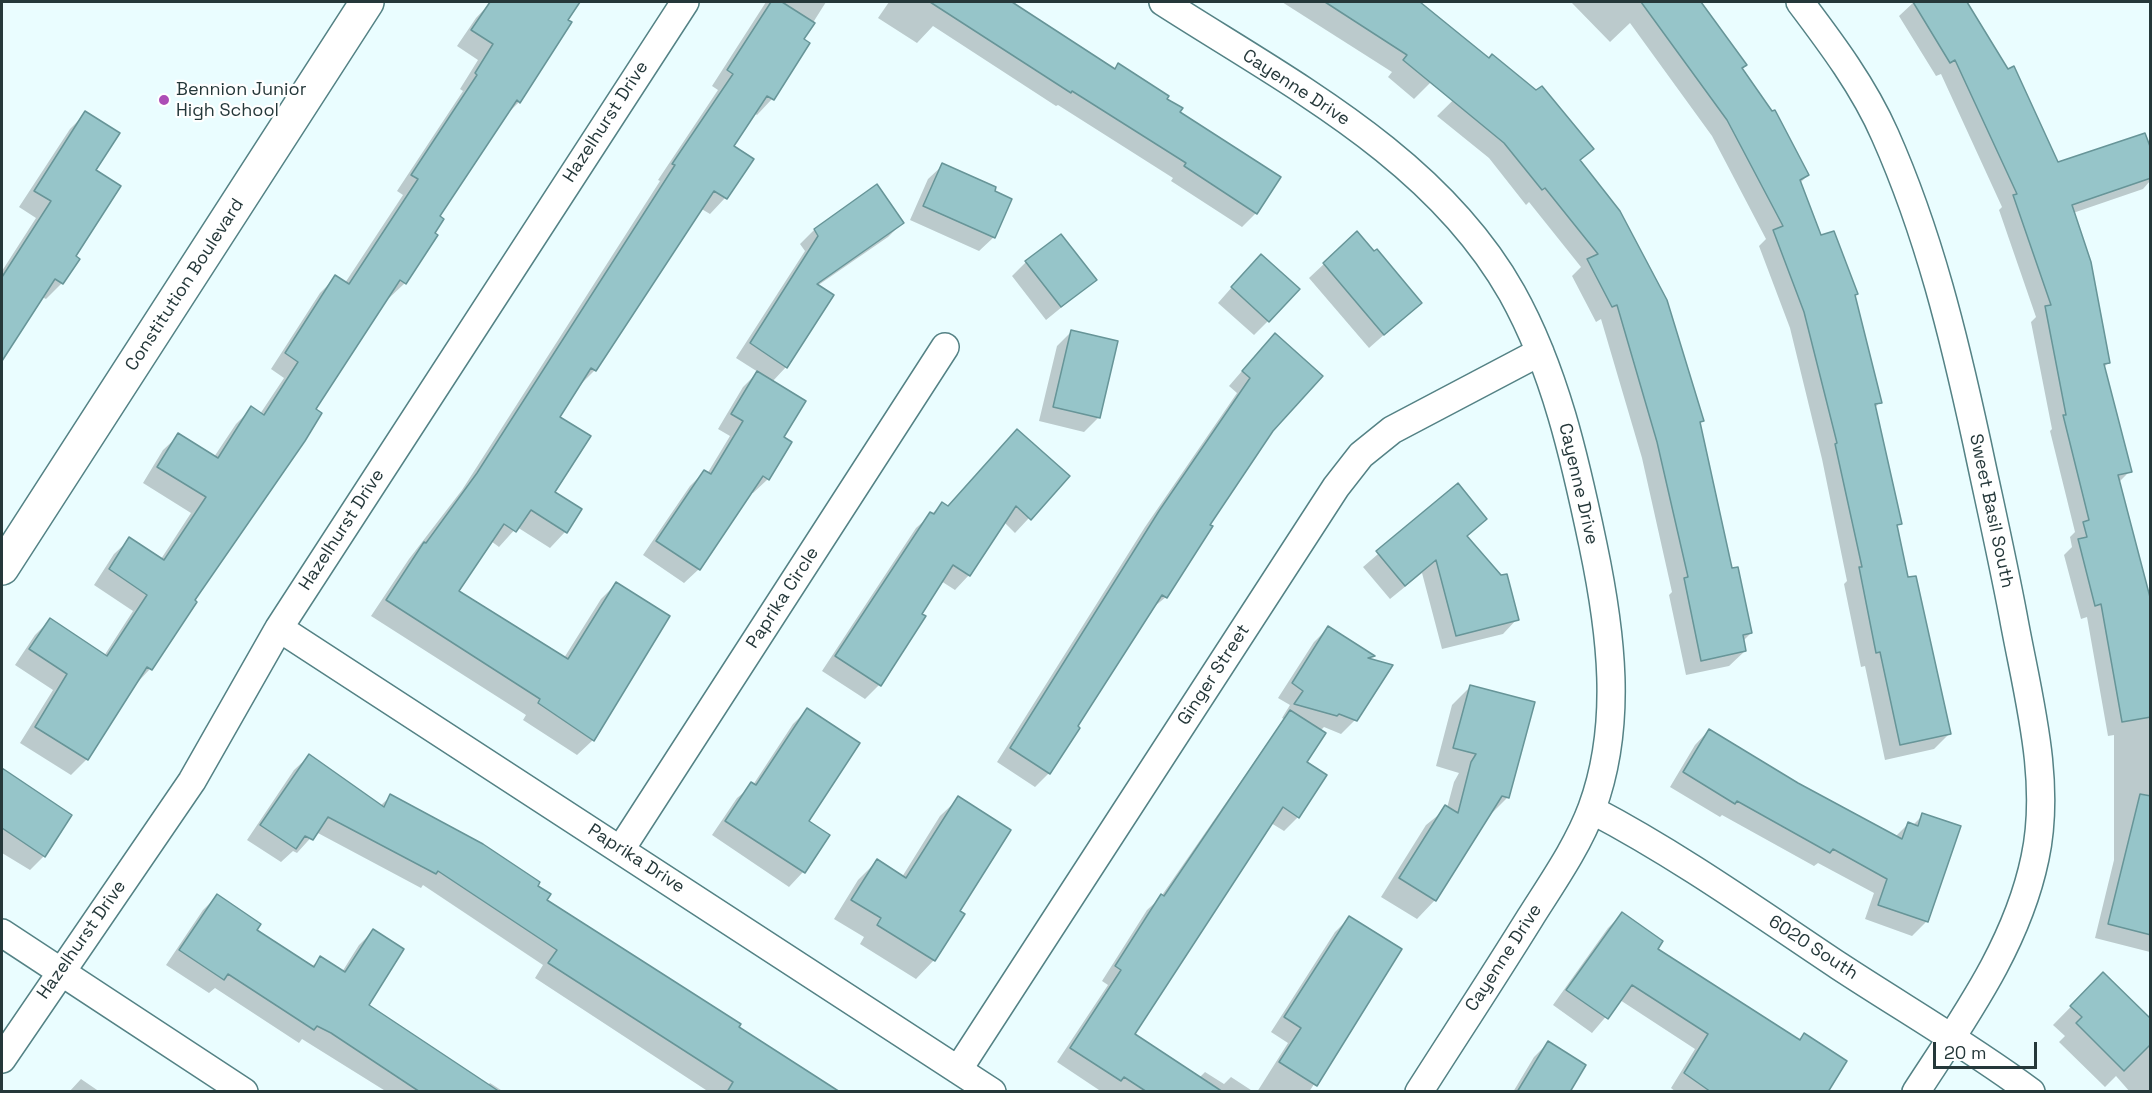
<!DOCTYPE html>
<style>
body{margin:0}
#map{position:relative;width:2152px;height:1093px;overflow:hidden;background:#eafdff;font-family:"Space Grotesk",sans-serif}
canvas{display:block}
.frame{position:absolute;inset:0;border:3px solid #25383a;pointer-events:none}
.scale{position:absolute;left:1933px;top:1042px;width:104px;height:27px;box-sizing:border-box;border:3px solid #25383a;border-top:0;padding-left:8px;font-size:18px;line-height:21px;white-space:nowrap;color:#25383a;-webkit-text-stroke:4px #fff;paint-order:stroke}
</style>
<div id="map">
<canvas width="2152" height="1093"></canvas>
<div class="frame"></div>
<div class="scale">20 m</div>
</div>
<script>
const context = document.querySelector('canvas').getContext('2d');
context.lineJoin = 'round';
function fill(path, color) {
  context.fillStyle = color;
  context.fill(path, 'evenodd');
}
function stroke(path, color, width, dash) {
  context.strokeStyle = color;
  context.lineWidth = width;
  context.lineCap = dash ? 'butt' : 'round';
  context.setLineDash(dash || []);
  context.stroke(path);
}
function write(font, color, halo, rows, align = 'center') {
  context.font = font + ' "Space Grotesk",sans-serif';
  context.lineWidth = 4.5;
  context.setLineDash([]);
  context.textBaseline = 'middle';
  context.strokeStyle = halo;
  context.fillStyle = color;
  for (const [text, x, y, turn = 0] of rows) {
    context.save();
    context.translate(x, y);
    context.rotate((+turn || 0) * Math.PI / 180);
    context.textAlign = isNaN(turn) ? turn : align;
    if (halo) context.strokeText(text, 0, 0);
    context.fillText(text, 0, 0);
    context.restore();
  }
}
fill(new Path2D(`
 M491 2 507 8 513 2H579L519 102 504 117 438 217 405 283 389 298 387 297 193 601 195 602 150 669 135 685 87 759 71 775 20 743 53 690 15 665 35 635 50 620 104 656 133 611 94 585 114 554 130 539 161 559 191 513 143 483 163 450 179 435 214 457 236 424 252 408 260 414 284 378 271 369 320 293 336 277 345 283 403 195 397 191 463 91 460 89 478 60 457 46 476 18Z
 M766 2H826L802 40 808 44 772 99 757 115 754 113 732 146 752 160 725 198 710 214 700 208 595 370 579 386 558 418 553 492 580 510 565 532 550 548 517 527 499 547 491 541 457 591 564 658 601 599 616 584 593 740 577 755 523 720 526 715 371 616 409 559 462 490 660 181 658 180 718 90 712 86Z
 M889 2H1000L1114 70 1119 65 1165 99 1256 213 1242 227 1171 181 1173 178 1058 105 1056 106 933 26 917 43 878 18Z
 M1282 2H1418L1463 39 1431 82 1414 99 1388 77 1392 72Z
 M1571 2H1695L1709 16 1808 175 1800 183 1820 237 1857 294 1854 297 1880 402 1874 409 1900 523 1896 527 1907 579 1949 734 1934 749 1885 760 1865 666 1861 667 1844 584 1847 581 1822 459 1790 328 1759 246 1766 239 1712 136 1630 23 1610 42Z
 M1914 2H1966L2008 71 2057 164 2150 154V181L2143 189 2073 213 2109 362 2104 367 2130 471 2118 483 2150 614V952L2095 938 2114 860V735L2108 736 2087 617 2081 619 2064 555 2072 547 2070 537 2075 532 2050 431 2052 429 2031 322 2036 317 1999 210 2002 207 1941 74 1936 76 1899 16Z
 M1495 59 1592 149 1579 162 1703 421 1699 424 1731 570 1751 633 1743 641 1745 651 1729 666 1686 675 1669 595 1672 592 1642 458 1601 319 1596 322 1572 276 1581 267 1529 202 1526 205 1489 158 1437 116Z
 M86 113 94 171 74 257 62 283 46 299 42 297 2 358V271L36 218 19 207 70 129Z
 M943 165 994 237 979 251 910 220 928 179Z
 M876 186 902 223 888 237 817 286 786 367 772 382 782 438 790 442 768 479 753 493 751 492 699 569 684 583 643 555 690 486 704 472 707 474 730 436 718 429 743 387 758 372 736 358 805 251 800 244 814 230Z
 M1357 233 1420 303 1369 348 1309 278Z
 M1026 262 1095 280 1046 320 1012 276Z
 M1247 270 1268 321 1254 335 1218 303Z
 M1071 332 1098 418 1084 432 1039 421 1057 346Z
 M1261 349 1272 431 1208 525 1166 597 1150 610 1076 727 1049 773 1035 787 997 762 1145 527 1237 393 1229 386Z
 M1017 431 1068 476 1015 533 1004 522 969 575 955 590 941 581 920 614 924 617 879 685 865 699 822 671 916 528 943 504 947 507Z
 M1458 485 1485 519 1466 537 1517 619 1503 634 1442 649 1422 573 1390 599 1363 567Z
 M1328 628 1372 656 1369 660 1355 720 1341 734 1324 727 1320 731 1304 762 1298 817 1284 831 1271 823 1133 1034 1199 1078 1205 1072 1224 1084 1231 1077 1254 1092H1102L1057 1062 1108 985 1102 981 1147 910 1160 898 1284 719 1282 718 1290 705 1278 698 1314 642Z
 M1470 687 1508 797 1490 815 1435 900 1417 919 1381 897 1426 825 1447 808 1454 782 1459 773 1436 766 1452 705Z
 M807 710V821L828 835 803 872 789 887 712 835 737 798 753 785 793 724Z
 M1709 730 1797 784 1895 837 1908 824 1912 826 1923 815 1959 827 1927 921 1912 936 1865 919 1874 893 1818 863 1814 866 1722 815 1720 817 1670 787 1695 745Z
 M309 756 380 806 391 796 536 886 545 900 837 1092H709L535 978 543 965 423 885 421 888 316 832 297 853 293 851 281 862 247 840 294 770Z
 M2 770 70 815 44 856 30 870 2 853Z
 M959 798 958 912 934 960 916 979 860 944 864 937 834 919 858 880 877 861 902 877 940 816Z
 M217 896 255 931 311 967 321 958 342 972 359 945 373 931 366 1005 488 1085 490 1083 504 1092H387L302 1039 299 1043 215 988 209 993 166 965 203 910Z
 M1622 914 1655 949 1798 1040 1804 1034 1845 1061 1720 1092H1676L1671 1088 1695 1049 1620 1000 1592 1033 1553 1005 1608 928Z
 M1349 918 1400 950 1309 1092H1257L1288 1043 1271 1032 1335 932Z
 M2103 974 2150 1020V1092H2130L2116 1076 2105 1087 2059 1042 2065 1036 2053 1025Z
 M1548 1043 1568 1092H1513L1534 1057Z
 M81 1079 100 1092H69Z`), '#0003');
const building = new Path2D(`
 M490 2H580L568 20 572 22 520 103 517 100 440 216 444 219 435 233 438 235 406 284 400 280 316 409 322 413 305 441 195 600 197 602 152 670 147 667 88 760 35 727 67 674 29 649 50 618 107 656 147 595 109 569 129 537 164 560 206 497 157 467 178 433 218 458 251 406 264 415 298 362 285 353 335 275 349 284 418 179 411 175 477 75 475 73 493 44 471 30Z
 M771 2H782L815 23 804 39 810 43 774 100 767 96 734 146 754 159 727 199 714 191 596 371 591 368 560 417 591 436 555 492 582 509 567 533 531 510 516 532 504 524 459 591 568 659 616 582 670 616 594 741 538 703 540 699 386 600 424 542 426 543 477 473 675 165 672 164 733 74 727 70Z
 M930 2H1012L1115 69 1118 63 1169 96 1167 99 1183 108 1180 112 1281 177 1257 214 1184 166 1186 163 1072 91 1071 93Z
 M1325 2H1420L1489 58 1492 54 1536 90 1542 86 1594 149 1580 160 1620 211 1667 300 1704 421 1700 422 1732 568 1738 567 1752 633 1743 635 1746 651 1701 661 1684 578 1688 577 1657 442 1617 305 1612 307 1587 259 1598 254 1545 188 1542 190 1504 143 1403 60 1407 55Z
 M1641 2H1701L1747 65 1742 68 1772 111 1775 110 1809 175 1800 180 1821 235 1834 231 1858 294 1855 295 1882 403 1875 404 1902 524 1897 525 1908 577 1916 576 1951 734 1900 745 1880 652 1876 653 1859 567H1862L1835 444 1837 443 1804 312 1773 230 1783 226 1727 120Z
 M1913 2H1967L2008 69 2014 66 2058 162 2145 133 2151 149V178L2072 205 2091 262 2110 363 2104 364 2132 472 2118 475 2151 601V717L2122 722 2101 604 2095 606 2078 539 2087 537 2083 522 2089 520 2063 415H2066L2045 306 2051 305 2013 195 2017 194 1955 60 1950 63Z
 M85 111 120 133 96 170 121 186 76 256 80 259 63 284 55 279 2 361V277L51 201 34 191Z
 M942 163 996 187 995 191 1012 199 995 238 923 206Z
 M877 184 904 223 817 284 834 295 787 368 750 343 818 236 814 229Z
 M1357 231 1374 251 1377 249 1422 303 1384 335 1323 263Z
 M1061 234 1097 280 1061 307 1025 261Z
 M1261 254 1300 289 1269 322 1231 287Z
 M1071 330 1118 341 1100 418 1053 407Z
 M1275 333 1323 376 1273 431 1210 525 1213 526 1167 598 1162 595 1078 726 1080 728 1050 774 1010 748 1159 511 1250 378 1242 371Z
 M757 371 806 401 784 437 792 442 769 480 763 476 700 570 656 541 704 470 711 474 743 421 731 414Z
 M1017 429 1070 476 1031 520 1016 506 970 576 953 565 922 614 926 616 881 686 835 656 930 512 934 514 942 502 948 506Z
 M1458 483 1487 519 1467 536 1501 575 1507 574 1519 620 1456 636 1436 560 1405 586 1376 551Z
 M1328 626 1375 656 1368 658 1393 665 1357 721 1339 714 1337 716 1294 704 1303 691 1292 683Z
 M1470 685 1535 702 1509 798 1502 796 1436 901 1399 878 1445 805 1458 813 1471 762 1476 754 1453 748Z
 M807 708 860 743 809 821 830 835 805 873 725 821 751 782 756 785Z
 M1290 710 1326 733 1307 762 1327 775 1299 818 1283 807 1135 1034 1223 1092H1147L1124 1077 1121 1081 1070 1048 1121 970 1115 966 1161 894 1164 896Z
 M1709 729 1798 783 1902 839 1908 822 1918 826 1922 813 1961 826 1928 922 1878 905 1887 879 1833 849 1830 853 1737 801 1735 804 1683 772Z
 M309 754 384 807 390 794 483 844 540 882 538 886 551 894 547 900 741 1024 739 1027 840 1092H727L733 1082 548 963 557 950 438 871 436 874 328 817 313 840 305 836 296 849 260 825Z
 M2 768 72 815 45 857 2 828Z
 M2140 794 2151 796V935L2108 924Z
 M958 796 1011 830 960 911 965 914 935 961 877 925 881 918 851 900 877 859 906 878Z
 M217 894 261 924 257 930 314 967 320 956 345 972 373 929 404 949 369 1005 500 1092H420L331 1033 317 1026 314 1030 228 974 224 980 179 950Z
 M1622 912 1663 941 1658 949 1800 1040 1804 1033 1847 1061 1828 1092H1711L1684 1073 1708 1034 1632 985 1608 1019 1566 990Z
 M1349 916 1402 949 1317 1086 1279 1062 1301 1028 1284 1017Z
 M2103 972 2151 1019V1044L2124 1071 2076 1023 2082 1017 2070 1006Z
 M1548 1041 1586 1065 1570 1092H1517Z`);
fill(building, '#96c5c9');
stroke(building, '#679598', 1.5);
const minor = new Path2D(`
 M1163 2C1289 83 1436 158 1512 293 1555 370 1575 459 1593 545 1611 631 1623 724 1592 808 1578 846 1552 883 1530 918 1494 976 1456 1034 1419 1092
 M1800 2C1831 43 1864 87 1885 135 1929 234 1954 337 1977 443 1989 500 2002 557 2013 615 2027 693 2052 779 2035 858 2017 945 1964 1018 1916 1092
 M279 628 992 1092
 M1592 810C1678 855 1758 912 1839 966 1903 1008 1969 1046 2031 1092
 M621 849 945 347
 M2 933 244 1092
 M2 1059 192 781 279 628 685 2
 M958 1070 1336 487 1361 455 1392 430 1540 352`);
const secondary = new Path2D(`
 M2 568 367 2`);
stroke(minor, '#548285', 30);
stroke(secondary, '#548285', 36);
stroke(minor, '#fff', 27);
stroke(secondary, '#fff', 33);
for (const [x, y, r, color] of [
 [164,100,6,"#ac4db6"]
]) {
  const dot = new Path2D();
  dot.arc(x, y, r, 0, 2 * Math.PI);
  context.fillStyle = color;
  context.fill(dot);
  stroke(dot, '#fff', 2);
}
write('18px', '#25383a', '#fff', [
 ["Cayenne Drive",1296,88,33],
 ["Hazelhurst Drive",606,122,-57],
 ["Constitution Boulevard",185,285,-57],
 ["Cayenne Drive",1578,484,77],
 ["Sweet Basil South",1991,511,78],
 ["Hazelhurst Drive",342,530,-57],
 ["Paprika Circle",783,598,-57],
 ["Ginger Street",1214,675,-57],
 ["Paprika Drive",636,859,33],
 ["Hazelhurst Drive",82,940,-55],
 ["6020 South",1813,948,33],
 ["Cayenne Drive",1504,958,-57]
]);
write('18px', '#25383a', '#fff', [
 ["Bennion Junior",176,90],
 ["High School",176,111]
], 'left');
</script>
